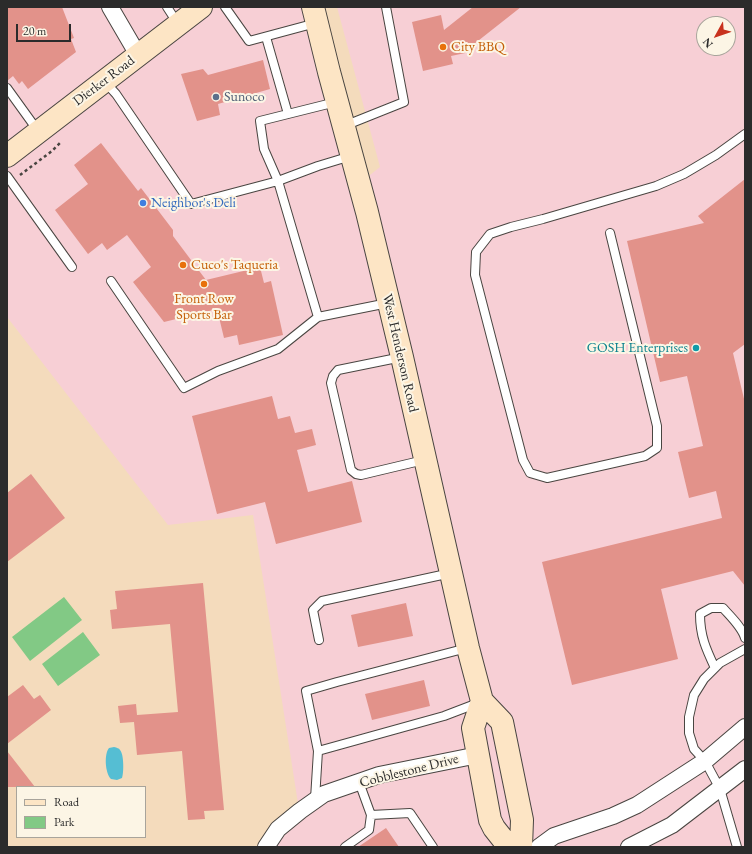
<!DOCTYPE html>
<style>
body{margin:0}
#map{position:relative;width:752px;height:854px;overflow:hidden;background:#f4dbbc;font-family:"EB Garamond",serif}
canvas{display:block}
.frame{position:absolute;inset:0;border:8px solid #2b2b2b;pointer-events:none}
.legend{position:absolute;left:16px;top:786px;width:130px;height:52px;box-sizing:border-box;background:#fcf5e5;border:1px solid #a8a49b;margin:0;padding:5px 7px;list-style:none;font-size:12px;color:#2b2b2b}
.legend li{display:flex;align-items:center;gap:8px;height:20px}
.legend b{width:20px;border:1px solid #a8a49b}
.north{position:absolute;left:696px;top:16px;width:40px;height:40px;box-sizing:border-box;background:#fcf5e5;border:1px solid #a8a49b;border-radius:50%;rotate:230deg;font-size:11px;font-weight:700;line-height:16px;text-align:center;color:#2b2b2b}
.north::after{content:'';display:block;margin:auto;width:14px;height:18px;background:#c8321e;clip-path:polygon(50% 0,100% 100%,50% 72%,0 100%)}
.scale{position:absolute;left:16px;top:24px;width:55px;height:18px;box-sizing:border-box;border:2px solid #2b2b2b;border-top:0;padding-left:5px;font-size:12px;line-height:14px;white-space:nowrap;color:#2b2b2b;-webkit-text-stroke:3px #fcf5e5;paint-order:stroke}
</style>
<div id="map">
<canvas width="752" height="854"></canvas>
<div class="frame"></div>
<ul class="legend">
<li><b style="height:5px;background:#fde5c5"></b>Road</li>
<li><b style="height:11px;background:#82c985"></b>Park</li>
</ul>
<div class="north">N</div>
<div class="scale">20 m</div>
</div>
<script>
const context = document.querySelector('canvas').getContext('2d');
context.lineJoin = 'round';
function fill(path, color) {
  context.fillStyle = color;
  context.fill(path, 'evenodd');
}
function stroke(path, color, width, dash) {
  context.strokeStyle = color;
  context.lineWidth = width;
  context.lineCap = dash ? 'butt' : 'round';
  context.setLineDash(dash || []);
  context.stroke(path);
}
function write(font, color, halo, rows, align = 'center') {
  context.font = font + ' "EB Garamond",serif';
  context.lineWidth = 4;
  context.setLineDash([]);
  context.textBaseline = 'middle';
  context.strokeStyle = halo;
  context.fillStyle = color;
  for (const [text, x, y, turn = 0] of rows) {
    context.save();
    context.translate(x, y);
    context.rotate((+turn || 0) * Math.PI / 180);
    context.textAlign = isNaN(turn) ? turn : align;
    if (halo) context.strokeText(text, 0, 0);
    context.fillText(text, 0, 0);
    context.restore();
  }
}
fill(new Path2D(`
 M7 7H313L360 183 380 167 337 7H745V847H266L299 810 253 515 168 525 7 317V156L16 149 7 137ZM704 24H728V48H704Z`), '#f7cfd5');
fill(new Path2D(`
 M64 597 82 620 30 661 12 637Z
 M83 632 100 655 58 686 42 664Z`), '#82c985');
fill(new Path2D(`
 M114 747C117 748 119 748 120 750 124 754 124 773 122 778L117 780 111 779C105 773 104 754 109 748Z`), '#55bed3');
fill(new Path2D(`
 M7 7H62L74 38 71 39 76 52 28 89 22 81 19 84 13 76 7 81Z
 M473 7H521L469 48 470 52 451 56 453 64 423 71 412 22 441 15 444 30Z
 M263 60 270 89 218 104 220 115 197 121 181 74 203 69 208 75Z
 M101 143 138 191 141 188 173 230V236L206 280 260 267 264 283 271 281 283 335 239 345 237 335 224 338 217 309 164 322 133 282 151 267 127 235 107 250 102 243 88 254 55 210 88 184 74 165Z
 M745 179V344L733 353 745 403V586L733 571 661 589 678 659 572 685 542 562 722 518 716 491 689 498 678 452 703 446 687 376 660 382 627 241 704 223 698 216Z
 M272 396 278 419 290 416 295 433 312 429 316 445 297 450 308 492 352 481 362 522 276 544 265 502 217 514 192 416Z
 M31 474 65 518 7 562V493Z
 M203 583 224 810 204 811 205 819 188 820 182 751 137 755 134 722 120 723 118 706 136 704 137 715 178 712 170 624 112 629 110 610 117 609 115 591Z
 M406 603 413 636 358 647 351 615Z
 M424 680 430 706 372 720 365 694Z
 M23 685 34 699 40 695 51 710 7 744V697Z
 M7 751 35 787H7Z
 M386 828 399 847H358Z`), '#e2928a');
const lane = new Path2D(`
 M167 7 178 24
 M225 7 249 41 316 23
 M266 37 288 114
 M105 82 116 94 191 204 278 181 318 166 351 156
 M7 88 38 131
 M344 126 404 102 386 7
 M7 176 72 267
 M610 233 657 426V448L645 456 547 478 530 473 523 460 475 275 476 252 490 234 511 227 543 219 656 186 684 174 716 155 745 134
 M111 281 184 388 218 371 278 349 318 317 388 303
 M318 317 278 181 264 149 260 121 336 102
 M402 357 338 370 333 376 331 383 351 470 356 474 361 475 424 460
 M319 640 313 610 322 601 451 573
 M467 648 337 682 306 691 318 751 444 716 478 703
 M715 668C706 649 700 636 700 614L711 608H723C730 616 742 627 745 638
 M359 782 371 815 410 813 433 847
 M315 799 318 751
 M345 847 369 830 371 815
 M737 847 720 789 705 761 694 749 689 733V717L694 695 704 679 720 663 745 649`);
const street = new Path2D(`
 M110 7 138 55
 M266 847 278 829 300 811 324 794 379 775 478 755
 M539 847 554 836 613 816 637 805 705 761 745 727
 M629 847 672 825 745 769`);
const secondary = new Path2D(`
 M313 7 329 72 367 212 402 357 468 648 482 701 502 722 522 820 521 847
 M7 156 201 7
 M482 701 473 728 490 820 494 828 509 847`);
stroke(lane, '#494541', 10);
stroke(street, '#494541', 18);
stroke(secondary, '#494541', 24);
stroke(new Path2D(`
 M20 175 52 151 60 143`), '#494541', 2.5, [3, 3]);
stroke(lane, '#fff', 8);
stroke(street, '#fff', 16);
stroke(secondary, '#fde5c5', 22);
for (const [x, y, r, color] of [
 [443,47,4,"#e8710a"],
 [216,97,4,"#5c6f8a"],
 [143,203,4,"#3f7fe0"],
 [183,265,4,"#e8710a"],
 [204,284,4,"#e8710a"],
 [696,348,4,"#0f9aa8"]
]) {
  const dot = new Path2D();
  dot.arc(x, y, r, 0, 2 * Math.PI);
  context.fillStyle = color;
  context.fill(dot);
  stroke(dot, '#fcf5e5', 1.5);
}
write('14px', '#c56008', '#fcf5e5', [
 ["City BBQ",451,47],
 ["Cuco's Taqueria",191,265],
 ["Front Row",204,299,"center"],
 ["Sports Bar",204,315,"center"]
], 'left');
write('14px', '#2b2b2b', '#fcf5e5', [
 ["Dierker Road",104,81,-37],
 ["West Henderson Road",400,353,77],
 ["Cobblestone Drive",409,771,-14]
]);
write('14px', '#4e5e75', '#fcf5e5', [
 ["Sunoco",224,97]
], 'left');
write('14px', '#366cbe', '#fcf5e5', [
 ["Neighbor's Deli",151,203]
], 'left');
write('14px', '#0d838f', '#fcf5e5', [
 ["GOSH Enterprises",688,348]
], 'right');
</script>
